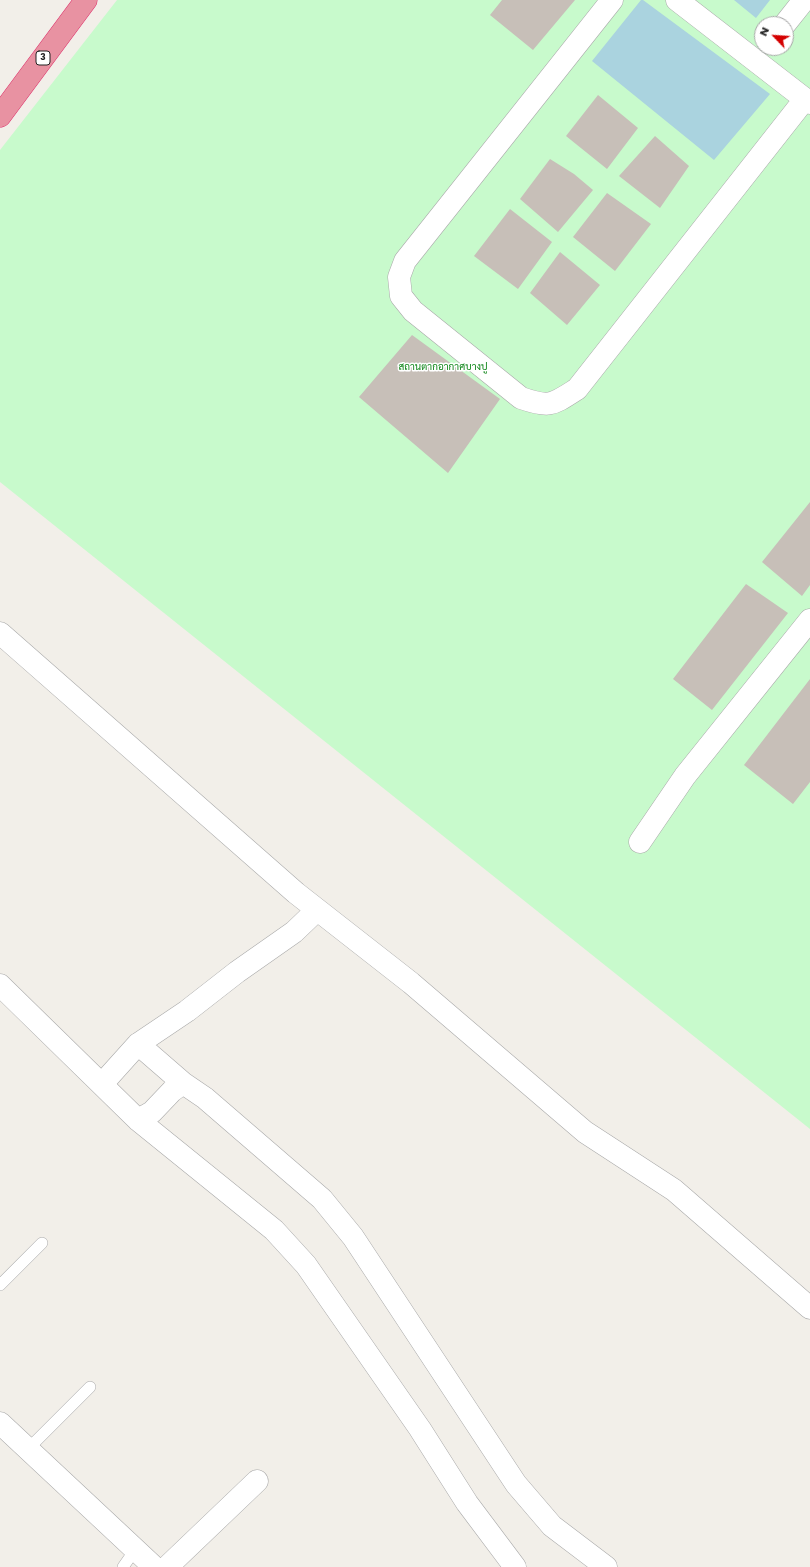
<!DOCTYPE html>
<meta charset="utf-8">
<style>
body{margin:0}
#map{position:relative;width:810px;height:1567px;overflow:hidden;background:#f2efe9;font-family:Poppins,sans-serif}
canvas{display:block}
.north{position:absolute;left:754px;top:16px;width:40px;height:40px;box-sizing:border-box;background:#fff;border:1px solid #a7a7a7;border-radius:50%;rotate:295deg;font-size:11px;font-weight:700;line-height:16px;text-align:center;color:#222}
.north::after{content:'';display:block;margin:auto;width:14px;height:18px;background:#d40000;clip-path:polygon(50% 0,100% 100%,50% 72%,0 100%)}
</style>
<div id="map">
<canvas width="810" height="1567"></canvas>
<div class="north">N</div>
</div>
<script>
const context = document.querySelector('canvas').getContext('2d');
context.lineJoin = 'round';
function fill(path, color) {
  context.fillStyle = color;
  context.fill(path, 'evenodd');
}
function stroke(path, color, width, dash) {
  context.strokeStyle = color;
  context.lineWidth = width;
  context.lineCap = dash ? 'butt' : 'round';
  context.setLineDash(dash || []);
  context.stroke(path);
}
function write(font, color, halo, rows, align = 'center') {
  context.font = font + ' Poppins,Sarabun,sans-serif';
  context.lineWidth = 3;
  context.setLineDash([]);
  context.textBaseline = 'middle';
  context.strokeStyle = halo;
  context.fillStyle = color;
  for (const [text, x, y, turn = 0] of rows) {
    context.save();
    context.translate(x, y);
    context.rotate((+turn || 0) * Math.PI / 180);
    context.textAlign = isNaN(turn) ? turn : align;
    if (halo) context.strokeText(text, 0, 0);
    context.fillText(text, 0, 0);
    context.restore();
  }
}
fill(new Path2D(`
 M117 0H810V1129L0 482V150ZM762 24H786V48H762Z`), '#c8facc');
fill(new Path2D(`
 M641 0H643L770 94 714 160 592 61Z
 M734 0H770L756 18Z`), '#aad3df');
fill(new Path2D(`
 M502 0H575L533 50 490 15Z
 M598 95 638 128 607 169 566 136Z
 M655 136 689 166 660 208 619 176Z
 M550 159 574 174 593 190 558 232 520 199Z
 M607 193 651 224 615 271 573 237Z
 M510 209 552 242 518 289 474 256Z
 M560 252 600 285 567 325 530 293Z
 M412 335 500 399 448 473 359 397Z
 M810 502V585L802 596 762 562Z
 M746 584 788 613 712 710 673 679Z
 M810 679V782L793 804 744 765Z`), '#c7bfb8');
const lane = new Path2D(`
 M0 1285 42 1243
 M28 1449 90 1387
 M123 1567 135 1550`);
const street = new Path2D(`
 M612 0 405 261 399 277 401 296 413 311 521 398C550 408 552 405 577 389L805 99
 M677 0 810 103
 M785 24 804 0
 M0 633 296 893 411 983 585 1132 674 1190 810 1308
 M640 842 685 776 810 620
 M0 985 138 1120 274 1230 306 1265 420 1429 467 1503 515 1567
 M138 1044 183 1083 205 1098 322 1199 353 1237 516 1484 552 1526 606 1567
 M102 1084 138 1044 187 1011 237 972 294 932 317 910
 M138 1120 152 1112 172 1091 183 1083
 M0 1423 154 1567
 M167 1567 257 1481`);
const highway = new Path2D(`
 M0 116 86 0`);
stroke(lane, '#a9a9a9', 12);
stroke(street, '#a9a9a9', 23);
stroke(highway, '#dc2a67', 23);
stroke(lane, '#fff', 11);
stroke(street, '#fff', 22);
stroke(highway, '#e892a2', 22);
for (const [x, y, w] of [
 [43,58,14]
]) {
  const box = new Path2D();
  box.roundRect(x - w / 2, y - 7, w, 14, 3);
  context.fillStyle = '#fff';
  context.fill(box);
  stroke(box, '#222', 1);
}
write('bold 9px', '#222', null, [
 ["3",43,58]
]);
write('10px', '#0c8416', '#fff', [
 ["สถานตากอากาศบางปู",443,367]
]);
</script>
